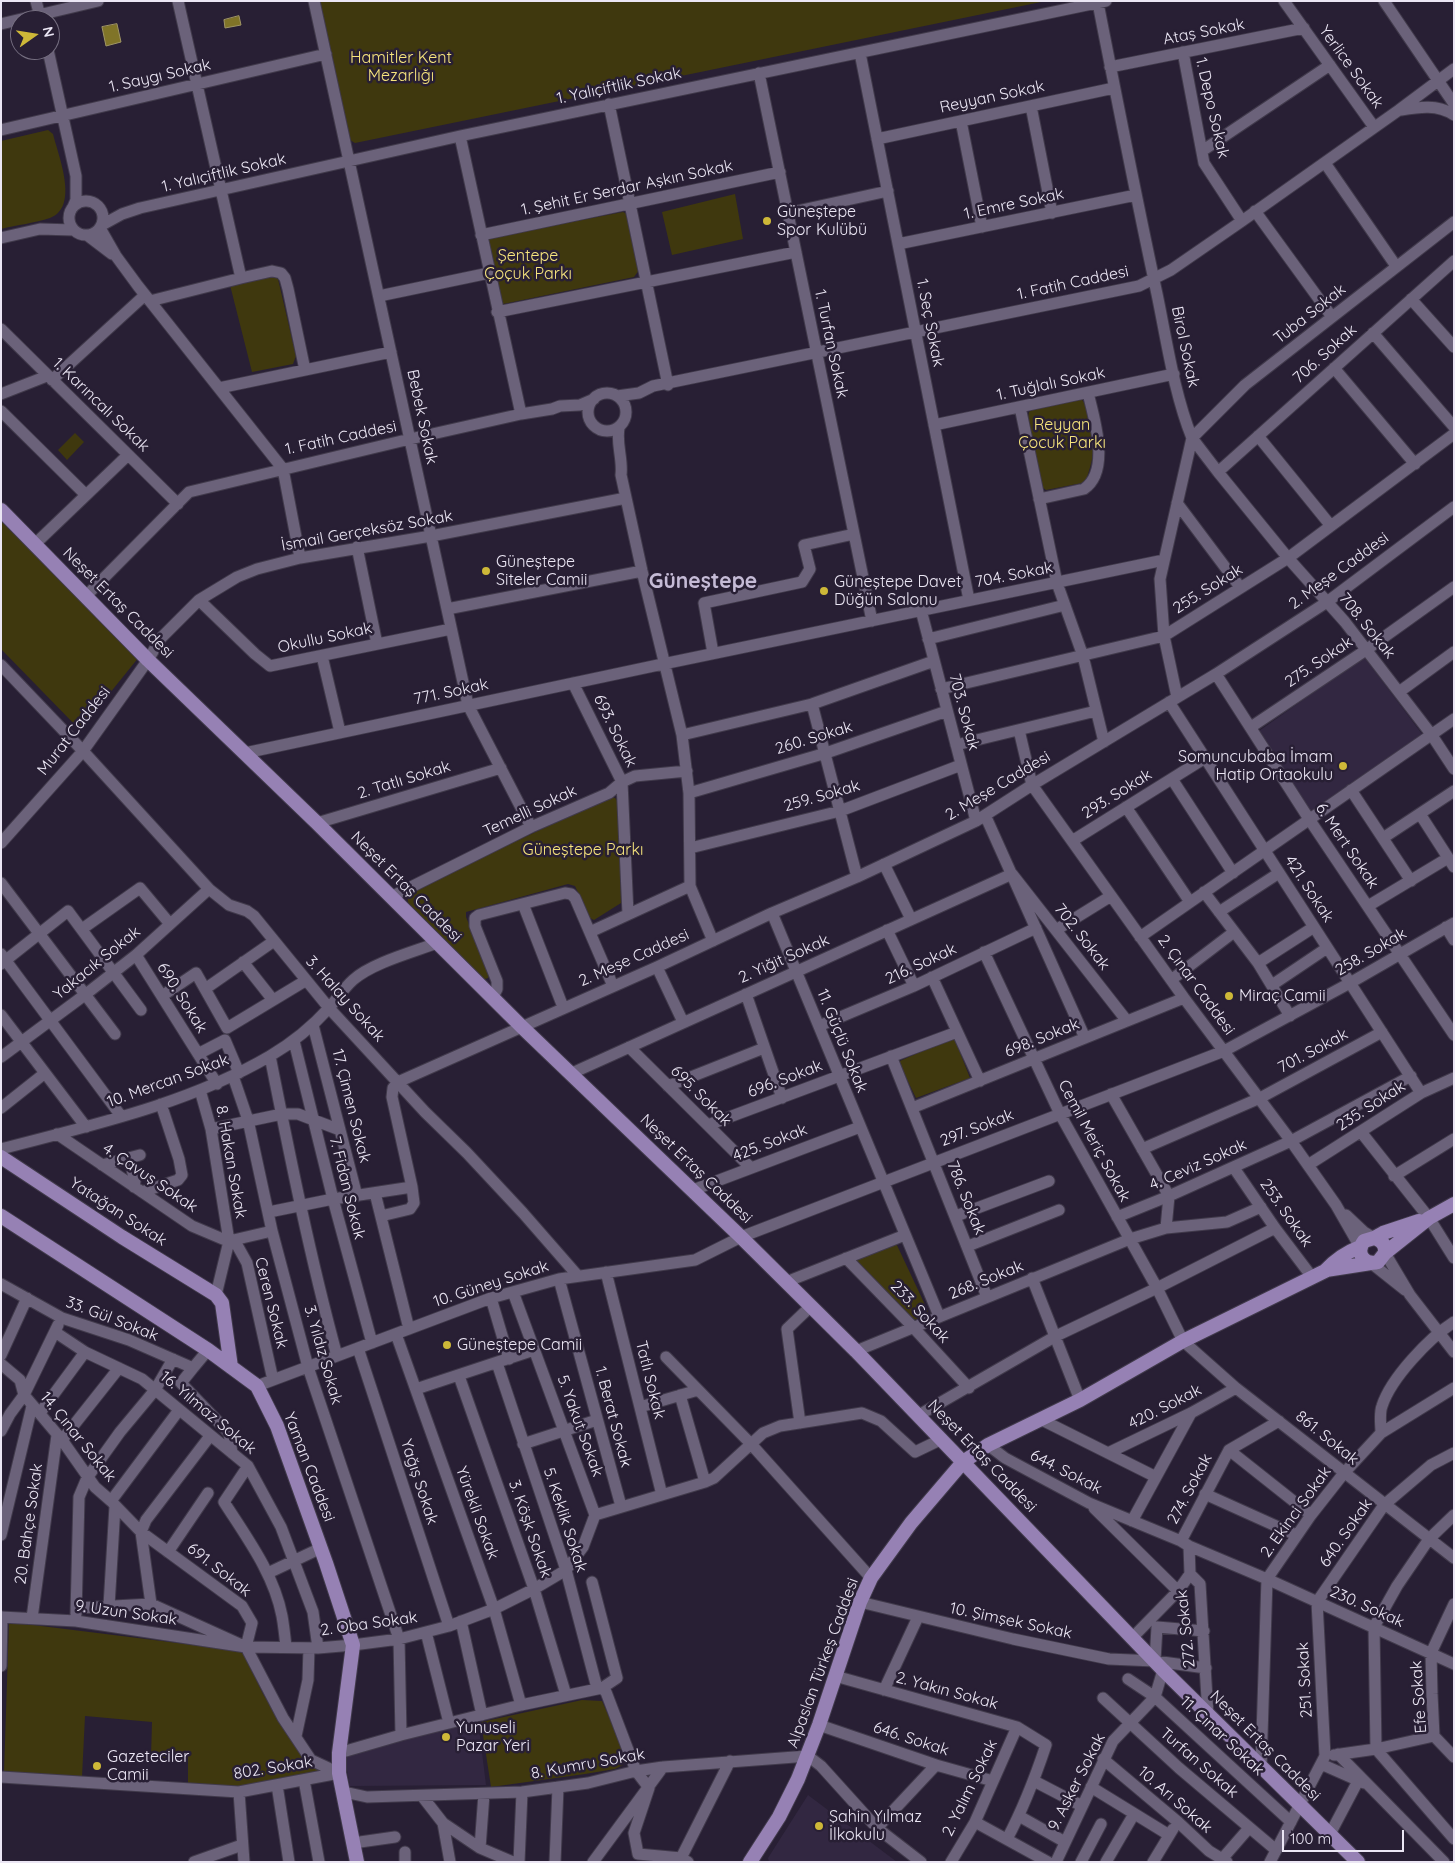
<!DOCTYPE html>
<meta charset="utf-8">
<style>
body{margin:0}
#map{position:relative;width:1455px;height:1863px;overflow:hidden;background:#281f34;font-family:Quicksand,sans-serif}
canvas{display:block}
.frame{position:absolute;inset:0;border:2px solid #ebe6f4;pointer-events:none}
.north{position:absolute;left:10px;top:10px;width:50px;height:50px;box-sizing:border-box;background:#281f34;border:1px solid #766f81;border-radius:50%;rotate:77deg;font-size:14px;font-weight:700;line-height:20px;text-align:center;color:#ebe6f4}
.north::after{content:'';display:block;margin:auto;width:18px;height:22px;background:#ceb838;clip-path:polygon(50% 0,100% 100%,50% 72%,0 100%)}
.scale{position:absolute;left:1282px;top:1830px;width:122px;height:22px;box-sizing:border-box;border:2px solid #ebe6f4;border-top:0;padding-left:6px;font-size:15px;line-height:18px;white-space:nowrap;color:#ebe6f4;-webkit-text-stroke:4px #281f34;paint-order:stroke}
</style>
<div id="map">
<canvas width="1455" height="1863"></canvas>
<div class="frame"></div>
<div class="north">N</div>
<div class="scale">100 m</div>
</div>
<script>
const context = document.querySelector('canvas').getContext('2d');
context.lineJoin = 'round';
function fill(path, color) {
  context.fillStyle = color;
  context.fill(path, 'evenodd');
}
function stroke(path, color, width, dash) {
  context.strokeStyle = color;
  context.lineWidth = width;
  context.lineCap = dash ? 'butt' : 'round';
  context.setLineDash(dash || []);
  context.stroke(path);
}
function write(font, color, halo, rows, align = 'center') {
  context.font = font + ' Quicksand,sans-serif';
  context.lineWidth = 5;
  context.setLineDash([]);
  context.textBaseline = 'middle';
  context.strokeStyle = halo;
  context.fillStyle = color;
  for (const [text, x, y, turn = 0] of rows) {
    context.save();
    context.translate(x, y);
    context.rotate((+turn || 0) * Math.PI / 180);
    context.textAlign = isNaN(turn) ? turn : align;
    if (halo) context.strokeText(text, 0, 0);
    context.fillText(text, 0, 0);
    context.restore();
  }
}
fill(new Path2D(`
 M1364 657 1422 734 1311 813 1259 731Z
 M478 1720 486 1785 350 1786 344 1755Z
 M808 1795 897 1862H769L768 1858Z`), '#322741');
fill(new Path2D(`
 M319 1H1046L355 143 350 140Z
 M48 130 53 134C58 155 80 207 50 218 35 223 17 225 1 229V141Z
 M735 194 743 239 672 255 662 212Z
 M623 212 627 214 639 270 634 277 503 304 501 303 488 242 490 238Z
 M268 275 278 279 296 356 293 364 252 372 230 285Z
 M1081 399C1089 405 1094 442 1093 453 1092 462 1089 471 1086 480L1082 483 1046 490 1042 487 1028 418 1029 412 1033 409Z
 M75 433 84 442 67 460 58 450Z
 M1 521 139 657 80 730 1 649Z
 M611 797 615 798 619 803 621 903 594 920 590 918 575 886 568 884 466 912V917L489 974 488 978 485 979 480 976 409 905C406 897 408 892 415 888Z
 M951 1038 955 1040 970 1078 916 1098 900 1065V1061Z
 M895 1241 927 1309 928 1313 914 1320 856 1261 857 1256Z
 M9 1622 242 1651 263 1694 306 1763 323 1772 239 1788 188 1786V1759L151 1757 152 1722 85 1716 82 1777 4 1772Z
 M582 1700 602 1701 625 1753 623 1765 615 1769 585 1774 491 1787 481 1722Z`), '#3f380e');
const water = new Path2D(`
 M239 16 241 25 225 28 224 20Z
 M117 24 121 42 106 46 102 27Z`);
fill(water, '#807428');
stroke(water, '#a09665', 1);
const minor = new Path2D(`
 M36 1 41 20
 M178 1 241 278
 M314 1 468 705 531 827
 M1284 1 1374 127
 M1384 1 1454 104
 M1098 3C1117 100 1136 197 1157 294 1167 342 1174 393 1192 438L1160 579 1164 636 1177 697
 M1 24 98 1
 M48 50 76 176V200L73 207
 M1183 52 1204 163 1242 221
 M860 53 969 600
 M1110 67 1304 28
 M759 73 872 621
 M609 104 668 385
 M1031 106 1052 213
 M1401 110C1419 107 1438 104 1454 115
 M961 121 982 227
 M1 130 326 54
 M460 136 521 414
 M877 139 1114 88
 M1202 151 1330 65
 M1325 163 1396 266
 M69 218a17 17 0 1 1 34 0a17 17 0 1 1-34 0Z
 M1255 211 1332 317
 M788 213 888 191
 M1454 222 1245 385 1192 438 1218 472 1288 558 1345 622 1431 734 1454 769
 M102 225 122 214 140 208 460 136 1106 1
 M100 228 116 256 138 286 283 469 300 558
 M87 235 112 254
 M481 235 780 172
 M1 238 40 229 73 230
 M898 244 1136 195
 M379 296 489 273
 M1411 299 1454 347
 M150 301 241 278 272 271 281 273 285 278 288 289 305 370
 M497 312 796 252
 M1 329 178 504
 M1373 333 1454 427
 M1334 368 1415 464
 M52 380 145 295
 M219 388 391 352
 M588 412a19 19 0 1 1 38 0a19 19 0 1 1-38 0Z
 M1 394 47 376
 M617 396 639 393 653 386 1139 286 1171 270 1242 221 1399 110 1454 69
 M1020 407 1057 583 1083 656 1104 742
 M1 411 86 495
 M934 425 1174 374
 M619 428C616 444 623 459 621 475L642 571 682 735 689 793 690 886 713 941
 M1258 436 1331 526
 M1218 472 1454 261
 M1039 499 1084 489C1111 471 1094 418 1088 393
 M1177 503 1240 587
 M35 544 128 455
 M357 547 377 644
 M86 596 189 492 410 439 521 414 552 409 560 406 580 405 594 399
 M199 600 255 654 270 666 451 629
 M447 609 642 571
 M921 610 976 821
 M928 639 1065 605
 M713 653 704 603 802 582 810 569 804 545 854 534
 M322 656 340 732
 M1 665 83 751 209 889 229 905 247 911 254 916 329 1008 425 1112 467 1153 523 1213 578 1276
 M1216 674 1309 819 1454 1035
 M573 683 622 782 628 914
 M941 689 1164 636 1288 558 1454 434
 M1399 692 1454 652
 M1169 702 1421 1093
 M812 704 857 877
 M1251 727 1366 650 1454 587
 M1019 730 1032 785 1184 998 1291 1141 1336 1205 1360 1247
 M682 735 812 704 934 661
 M956 745 1096 711
 M245 753 663 664 1164 560
 M1172 779 1233 873
 M1351 790 1411 881
 M689 793 826 753 947 711
 M1126 807 1190 902
 M1420 814 1454 867
 M985 815 1085 1038
 M317 823 501 768
 M1383 838 1454 791
 M1072 841 1205 758
 M1 843 83 751 148 660 161 638 199 600 237 577 257 569 300 558 431 536 626 498
 M690 848 840 811 961 765
 M884 864 911 919
 M1 883 115 1034
 M1204 892 1258 963 1290 1016
 M391 897 531 827 609 793 622 782 635 776 687 771
 M523 904 563 1007
 M1368 906 1448 858
 M1219 912 1279 873
 M772 913 939 1316
 M1446 927 1454 940
 M82 929 140 888 170 924
 M887 930 914 986
 M1056 930 1111 896
 M590 932 690 886
 M1140 937 1454 719
 M984 952 1060 1114 1157 1288 1183 1341 1236 1388 1454 1558
 M1 954 121 1116
 M136 955 217 1084
 M243 962 273 1000
 M1258 963 1314 927
 M1 964 68 911 141 1010
 M657 967 683 1022
 M932 977 980 1081
 M1171 980 1234 932
 M1272 985 1327 948
 M205 989 274 941
 M746 994 782 1098
 M162 996 196 973 227 1028 305 981
 M493 997 497 989V981L475 926V918L479 915 565 893 571 894 575 898 613 986
 M1 1015 86 1127
 M313 1025 357 1196
 M819 1026 914 986 1036 928
 M294 1041 333 1199 372 1343
 M629 1047 751 1168
 M198 1054 225 1040 239 1073
 M270 1056C290 1157 310 1257 337 1356
 M891 1056 987 1297
 M1 1057 86 994 136 955 209 889
 M570 1074 1012 874 1127 1021
 M233 1076 248 1120 272 1231 308 1367 399 1639 401 1735
 M668 1086 764 1048
 M200 1090 211 1129 229 1241 216 1295
 M1111 1094 1169 1196 1166 1228
 M1 1108 45 1073
 M912 1108 1184 998
 M708 1125 957 1032
 M211 1129 282 1114H298L340 1130
 M1361 1132 1429 1218 1454 1258
 M57 1134 192 1226 237 1245 247 1263 273 1380
 M1 1149C92 1125 188 1104 270 1056 292 1043 311 1028 329 1008 337 999 344 988 353 980 372 963 413 952 437 943
 M1142 1149 1260 1098 1382 1032
 M129 1158 135 1181 134 1187
 M102 1165 140 1155
 M1308 1165 1421 1093 1454 1078
 M1234 1168 1275 1228 1312 1277
 M1394 1176 1454 1139
 M693 1190 860 1127
 M142 1192 178 1180 182 1175 179 1159 161 1104
 M375 1193 409 1329
 M269 1212 333 1199 412 1187
 M1346 1215 1364 1232 1374 1238
 M381 1216 410 1209 414 1203 412 1187 392 1097 393 1088 398 1082 657 967 772 913 857 877 976 821 1032 785 1216 674 1327 602 1454 507
 M956 1216 1049 1181
 M1117 1217 1169 1196 1291 1141 1411 1076
 M229 1241 272 1231
 M968 1246 1059 1210
 M1385 1253 1410 1295 1454 1352
 M846 1258 913 1327 969 1388
 M1371 1263 1405 1290
 M606 1272 662 1495
 M1032 1278 1080 1400
 M559 1279 621 1506
 M786 1282 905 1235
 M1 1284 62 1318 129 1340 193 1368 208 1350
 M513 1292 595 1515
 M491 1298 509 1359
 M55 1332 85 1352 142 1379 248 1466 281 1527 313 1612 318 1648
 M396 1334 494 1609 521 1705
 M358 1348 449 1626
 M856 1351 1130 1239 1166 1228 1227 1222 1261 1207
 M1 1355 27 1298
 M666 1357 751 1444 871 1578
 M497 1363 566 1570 597 1688
 M1 1364 20 1380 24 1395 62 1440 95 1487 111 1501 141 1532 151 1604
 M193 1368 181 1383 229 1433 232 1453
 M459 1376 534 1589 566 1695
 M257 1386 491 1298 559 1279 695 1260 741 1237 1224 1051 1350 983 1454 923
 M416 1389 534 1350
 M680 1395 705 1482
 M640 1407 698 1390
 M40 1413 85 1352
 M919 1415 1056 1336 1157 1288 1275 1228
 M1042 1420 1156 1477
 M800 1423 787 1329 810 1307
 M1 1431 10 1414 24 1395 58 1325
 M1381 1433C1381 1425 1379 1414 1382 1406 1391 1378 1429 1338 1454 1322
 M210 1436 146 1520 141 1532 242 1606 252 1623 246 1647
 M62 1440 119 1368
 M523 1444 597 1420
 M988 1445 1005 1458 1089 1503 1181 1541 1189 1546 1267 1579 1454 1664
 M1229 1450 1311 1515
 M1108 1453 1191 1413 1236 1388
 M248 1466 224 1502C247 1538 274 1574 282 1616 284 1627 285 1637 286 1647
 M1205 1494 1296 1535
 M111 1501 179 1410
 M1094 1508 1178 1591
 M1454 1515 1429 1539 1397 1586 1374 1627 1376 1749 1454 1839
 M1132 1521 1191 1413
 M1 1535 32 1406
 M1181 1541 1229 1450 1279 1421
 M168 1552 208 1493
 M268 1573 321 1548
 M1190 1574 1200 1584 1208 1715
 M860 1602 1013 1639 1109 1659 1155 1661 1206 1668
 M1454 1604 1431 1653 1432 1694 1434 1736 1454 1757
 M109 1606 115 1506
 M77 1608 151 1604 246 1647 283 1718 311 1760 339 1773
 M76 1614 79 1497 87 1478 120 1432 155 1390 173 1359
 M1 1617 76 1621 246 1647 318 1648 353 1645 399 1639 449 1626 494 1609 534 1589 566 1570 583 1547 595 1515 705 1482 714 1478 763 1433 780 1426 862 1413 881 1421 915 1452 942 1439
 M32 1618 57 1435
 M461 1621 482 1715
 M426 1632 449 1723
 M1133 1637 1178 1591 1190 1574 1189 1546
 M1155 1661 1157 1627 1204 1631
 M1 1666 2 1617
 M835 1676 1017 1727 1046 1745C1035 1778 1023 1809 1007 1839
 M1128 1679 1155 1697 1291 1822
 M602 1688 606 1692 636 1771 649 1788
 M884 1690 918 1617
 M1103 1698 1179 1768 1276 1850
 M819 1725 936 1765 993 1781
 M296 1736 308 1680 309 1648
 M339 1753 401 1735 521 1705 602 1688 617 1678 592 1582
 M1338 1754 1444 1862
 M1334 1755 1376 1749 1434 1736
 M1103 1759 1178 1822 1209 1851 1227 1862
 M1321 1764 1364 1783
 M1261 1767 1267 1579 1311 1515 1344 1473 1381 1433 1454 1388
 M1 1777 239 1792 339 1773
 M304 1780 319 1862
 M1034 1781 1082 1806
 M277 1785 289 1862
 M1091 1787 1169 1835
 M649 1788 634 1833 638 1854 681 1858 688 1862
 M239 1792 244 1862
 M344 1792 367 1797 522 1792 588 1783 636 1771 663 1767 808 1756 821 1766 877 1828 921 1862
 M422 1796 443 1823 480 1848 513 1862
 M1019 1816 1065 1842
 M975 1822 1048 1862
 M443 1823 450 1862
 M877 1828 936 1765
 M1330 1834 1358 1781
 M353 1843 395 1837
 M480 1848 484 1794
 M405 1852V1862
 M681 1858 730 1761
 M1222 1859 1249 1828
 M194 1862 242 1845
 M519 1862 522 1792
 M555 1862 558 1787
 M593 1862 663 1767
 M951 1862 975 1822 1017 1727
 M1056 1862 1113 1741 1155 1697 1163 1670
 M1081 1862 1101 1824
 M1106 1862 1134 1814
 M1153 1862 1173 1829
 M1270 1862 1325 1756 1317 1602 1384 1505 1431 1465 1454 1453`);
const major = new Path2D(`
 M1 510 148 660 317 823 522 1027 741 1237 856 1351 1163 1670 1358 1862
 M1 1157 122 1237 216 1295 222 1303 231 1367
 M1 1216 208 1350 257 1386 277 1426 326 1563 353 1645 339 1753V1773L357 1862
 M1374 1238 1383 1233 1419 1221
 M1385 1253C1386 1245 1382 1240 1374 1238L1364 1241C1355 1253 1364 1266 1378 1262L1385 1253 1429 1218 1454 1204
 M1326 1270 1371 1263
 M750 1862 779 1817 798 1779 819 1725 860 1602 871 1578 911 1523 963 1462 988 1445 1080 1400 1183 1341 1325 1271C1335 1260 1347 1252 1360 1247`);
stroke(minor, '#413a4b', 13);
stroke(major, '#413a4b', 16);
stroke(minor, '#6b627a', 11);
stroke(major, '#9681b4', 14);
for (const [x, y, r, color] of [
 [767,221,5,"#ceb838"],
 [486,571,5,"#ceb838"],
 [824,591,5,"#ceb838"],
 [1343,766,5,"#ceb838"],
 [1229,996,5,"#ceb838"],
 [447,1345,5,"#ceb838"],
 [446,1737,5,"#ceb838"],
 [97,1766,5,"#ceb838"],
 [819,1826,5,"#ceb838"]
]) {
  const dot = new Path2D();
  dot.arc(x, y, r, 0, 2 * Math.PI);
  context.fillStyle = color;
  context.fill(dot);
  stroke(dot, '#281f34', 2);
}
write('16px', '#ebe6f4', '#281f34', [
 ["Ataş Sokak",1204,32,-11],
 ["Yerlice Sokak",1351,67,54],
 ["1. Saygı Sokak",160,76,-13],
 ["1. Yalıçiftlik Sokak",619,86,-12],
 ["Reyyan Sokak",992,97,-12],
 ["1. Depo Sokak",1212,108,77],
 ["1. Yalıçiftlik Sokak",224,173,-13],
 ["1. Şehit Er Serdar Aşkın Sokak",627,188,-12],
 ["1. Emre Sokak",1014,204,-12],
 ["1. Fatih Caddesi",1073,283,-12],
 ["Tuba Sokak",1310,314,-38],
 ["1. Seç Sokak",930,323,79],
 ["1. Turfan Sokak",831,344,78],
 ["Birol Sokak",1185,347,78],
 ["706. Sokak",1325,354,-42],
 ["1. Tuğlalı Sokak",1051,384,-12],
 ["1. Karıncalı Sokak",101,405,44],
 ["Bebek Sokak",422,417,78],
 ["1. Fatih Caddesi",341,438,-12],
 ["İsmail Gerçeksöz Sokak",367,531,-10],
 ["2. Meşe Caddesi",1339,571,-36],
 ["704. Sokak",1014,575,-11],
 ["255. Sokak",1208,589,-32],
 ["Neşet Ertaş Caddesi",118,603,45],
 ["708. Sokak",1367,626,51],
 ["Okullu Sokak",325,638,-12],
 ["275. Sokak",1319,662,-34],
 ["771. Sokak",451,692,-12],
 ["703. Sokak",964,712,75],
 ["Murat Caddesi",74,731,-52],
 ["693. Sokak",615,731,64],
 ["260. Sokak",814,738,-17],
 ["2. Tatlı Sokak",404,780,-17],
 ["2. Meşe Caddesi",998,786,-31],
 ["293. Sokak",1117,794,-32],
 ["259. Sokak",822,796,-16],
 ["Temelli Sokak",530,811,-25],
 ["6. Mert Sokak",1347,846,56],
 ["Neşet Ertaş Caddesi",406,887,45],
 ["421. Sokak",1309,889,57],
 ["702. Sokak",1082,937,52],
 ["258. Sokak",1371,952,-30],
 ["2. Meşe Caddesi",634,958,-24],
 ["2. Yiğit Sokak",784,959,-24],
 ["Yakacık Sokak",97,963,-39],
 ["216. Sokak",921,964,-25],
 ["2. Çınar Caddesi",1196,985,54],
 ["690. Sokak",182,998,58],
 ["3. Halay Sokak",345,999,48],
 ["698. Sokak",1042,1038,-22],
 ["11. Güçlü Sokak",842,1041,68],
 ["701. Sokak",1313,1051,-28],
 ["696. Sokak",785,1079,-21],
 ["10. Mercan Sokak",168,1081,-20],
 ["695. Sokak",701,1096,45],
 ["17. Çimen Sokak",351,1106,76],
 ["235. Sokak",1371,1106,-33],
 ["297. Sokak",977,1128,-21],
 ["Cemil Meriç Sokak",1094,1141,62],
 ["425. Sokak",770,1143,-21],
 ["8. Hakan Sokak",231,1162,80],
 ["4. Ceviz Sokak",1198,1165,-24],
 ["Neşet Ertaş Caddesi",696,1169,44],
 ["4. Çavuş Sokak",150,1178,34],
 ["7. Fidan Sokak",347,1188,76],
 ["786. Sokak",966,1198,68],
 ["Yatağan Sokak",118,1212,33],
 ["253. Sokak",1286,1213,55],
 ["268. Sokak",986,1280,-22],
 ["10. Güney Sokak",491,1284,-18],
 ["Ceren Sokak",271,1303,76],
 ["233. Sokak",920,1312,47],
 ["33. Gül Sokak",112,1319,21],
 ["3. Yıldız Sokak",323,1355,74],
 ["Tatlı Sokak",650,1380,76],
 ["420. Sokak",1165,1407,-27],
 ["16. Yılmaz Sokak",208,1413,40],
 ["1. Berat Sokak",613,1417,75],
 ["5. Yakut Sokak",580,1426,70],
 ["14. Çınar Sokak",78,1437,51],
 ["861. Sokak",1327,1438,39],
 ["Neşet Ertaş Caddesi",982,1456,46],
 ["Yaman Caddesi",309,1467,69],
 ["644. Sokak",1066,1472,27],
 ["Yağış Sokak",419,1482,72],
 ["274. Sokak",1190,1489,-62],
 ["2. Ekinci Sokak",1296,1512,-54],
 ["Yürekli Sokak",477,1513,70],
 ["5. Keklik Sokak",565,1520,72],
 ["20. Bahçe Sokak",29,1524,-82],
 ["3. Köşk Sokak",530,1529,71],
 ["640. Sokak",1346,1533,-55],
 ["691. Sokak",219,1570,38],
 ["230. Sokak",1367,1607,24],
 ["9. Uzun Sokak",126,1613,8],
 ["10. Şimşek Sokak",1011,1621,12],
 ["2. Oba Sokak",369,1624,-8],
 ["272. Sokak",1186,1629,-96],
 ["Alpaslan Türkeş Caddesi",823,1663,-70],
 ["251. Sokak",1305,1680,-93],
 ["2. Yakın Sokak",947,1691,15],
 ["Efe Sokak",1419,1697,-94],
 ["11. Çınar Sokak",1222,1736,43],
 ["646. Sokak",911,1739,18],
 ["Neşet Ertaş Caddesi",1265,1746,45],
 ["Turfan Sokak",1199,1763,41],
 ["8. Kumru Sokak",588,1764,-10],
 ["802. Sokak",273,1768,-9],
 ["9. Asker Sokak",1077,1782,-63],
 ["2. Yalım Sokak",970,1788,-64],
 ["10. Arı Sokak",1175,1800,41]
]);
write('16px', '#f7e57d', '#281f34', [
 ["Hamitler Kent",401,58],
 ["Mezarlığı",401,76],
 ["Şentepe",528,256],
 ["Çoçuk Parkı",528,274],
 ["Reyyan",1062,425],
 ["Çocuk Parkı",1062,443],
 ["Güneştepe Parkı",583,850]
]);
write('16px', '#ebe6f4', '#281f34', [
 ["Güneştepe",777,212],
 ["Spor Kulübü",777,230],
 ["Güneştepe",496,562],
 ["Siteler Camii",496,580],
 ["Güneştepe Davet",834,582],
 ["Düğün Salonu",834,600],
 ["Somuncubaba İmam",1333,757,"right"],
 ["Hatip Ortaokulu",1333,775,"right"],
 ["Miraç Camii",1239,996],
 ["Güneştepe Camii",457,1345],
 ["Yunuseli",456,1728],
 ["Pazar Yeri",456,1746],
 ["Gazeteciler",107,1757],
 ["Camii",107,1775],
 ["Şahin Yılmaz",829,1817],
 ["İlkokulu",829,1835]
], 'left');
write('bold 21px', '#c5bbd6', '#281f34', [
 ["Güneştepe",703,582]
]);
</script>
